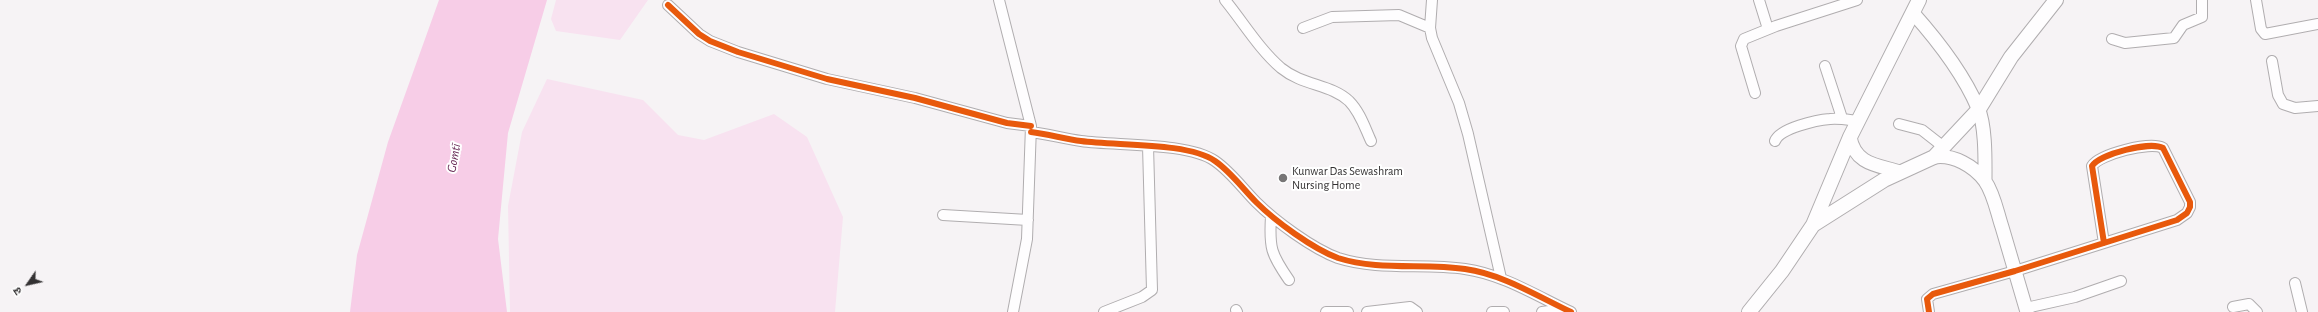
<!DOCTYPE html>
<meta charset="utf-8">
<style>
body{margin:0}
#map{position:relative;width:2318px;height:312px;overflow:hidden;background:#f6f3f5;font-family:"Alegreya Sans","Noto Sans Devanagari",sans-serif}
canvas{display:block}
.north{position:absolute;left:8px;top:264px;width:40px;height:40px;-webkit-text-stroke:3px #fff;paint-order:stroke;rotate:236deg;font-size:11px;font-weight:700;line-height:16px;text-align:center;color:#333132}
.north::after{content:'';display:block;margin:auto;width:14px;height:18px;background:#333132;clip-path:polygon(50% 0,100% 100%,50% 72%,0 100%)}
</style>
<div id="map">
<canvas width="2318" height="312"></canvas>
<div class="north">उ</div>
</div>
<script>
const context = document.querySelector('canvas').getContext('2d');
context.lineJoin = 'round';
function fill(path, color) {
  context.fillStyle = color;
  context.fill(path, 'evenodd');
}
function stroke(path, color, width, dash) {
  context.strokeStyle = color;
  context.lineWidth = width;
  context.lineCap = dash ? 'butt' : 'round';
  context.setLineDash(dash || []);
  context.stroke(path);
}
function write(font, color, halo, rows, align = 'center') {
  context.font = font + ' "Alegreya Sans",sans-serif';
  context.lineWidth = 4;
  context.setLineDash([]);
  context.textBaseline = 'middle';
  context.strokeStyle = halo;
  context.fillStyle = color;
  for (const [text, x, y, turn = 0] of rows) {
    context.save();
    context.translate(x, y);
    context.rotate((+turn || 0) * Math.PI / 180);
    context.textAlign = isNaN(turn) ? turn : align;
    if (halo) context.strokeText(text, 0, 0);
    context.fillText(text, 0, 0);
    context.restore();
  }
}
fill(new Path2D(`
 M556 0H648L620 40 556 31 551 19Z
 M547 79 643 100 678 135 704 140 774 114 807 137 843 217 835 312H510L508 206 522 132Z`), '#f8e2f0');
fill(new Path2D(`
 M439 0H547L508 133 498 239 507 312H350L357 255 388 142Z`), '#f7cde7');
const minor = new Path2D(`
 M999 0 1031 126 1027 239 1013 312
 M1225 0C1243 22 1259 49 1281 68 1303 86 1331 84 1349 101 1360 112 1365 128 1371 141
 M1432 0 1430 28 1432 38 1459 103 1468 134 1501 278
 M1759 0 1768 29
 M2256 0 2261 29 2265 34 2318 24
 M668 5 699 34 710 41 738 52 827 79 915 98 1007 123 1031 126
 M1303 28 1332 17 1399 15 1430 28
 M2112 39 2125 43 2174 38 2183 25 2202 17V0
 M2272 61 2278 95 2283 104 2295 108 2318 106
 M1825 66 1842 118
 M1755 93 1741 46 1744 39 1776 26 1857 0
 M1899 124 1922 130 1945 148
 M1031 132C1048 134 1065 139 1081 141 1116 146 1188 142 1215 161 1231 172 1243 189 1256 202 1275 221 1313 249 1338 258 1379 271 1423 263 1465 269 1502 274 1537 296 1571 312
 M1775 141C1780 128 1817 120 1830 119 1839 118 1849 120 1858 121
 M943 215 1028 220
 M1271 216C1269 248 1271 254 1289 280
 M2295 283 2302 312
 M2233 307 2249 304 2257 312
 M2026 308 2075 297 2121 281
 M1236 310 1237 312
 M1104 312 1142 297 1152 290 1148 146
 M1326 312H1348
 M1367 312 1410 307 1417 312
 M1492 312H1504
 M1542 312 1564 309
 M1929 312 1927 299 1933 294 2015 271 2177 220 2187 213 2190 207V202L2163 148C2150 141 2100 154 2092 166L2104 243`);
const tertiary = new Path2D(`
 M1913 13C1938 41 1963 73 1978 108 1986 126 1985 162 1985 181
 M1850 137C1855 165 1878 165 1900 172
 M1934 157C1953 154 1974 166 1985 181 1994 194 1997 212 2002 227 2010 255 2019 284 2027 312`);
const secondary = new Path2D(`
 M1813 225 1884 180 1934 157 1979 109 2011 57 2056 0
 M1749 312 1782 271 1813 225 1850 137 1919 0`);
stroke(minor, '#b0adaf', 12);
stroke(tertiary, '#b0adaf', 15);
stroke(secondary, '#b0adaf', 16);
stroke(minor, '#fefdfe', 10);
stroke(tertiary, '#fefdfe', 13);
stroke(secondary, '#fefdfe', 14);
stroke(new Path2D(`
 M668 5 699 34 710 41 738 52 827 79 915 98 1007 123 1031 126
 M1031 132C1048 134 1065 139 1081 141 1116 146 1188 142 1215 161 1231 172 1243 189 1256 202 1275 221 1313 249 1338 258 1379 271 1423 263 1465 269 1502 274 1537 296 1571 312
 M1929 312 1927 299 1933 294 2015 271 2177 220 2187 213 2190 207V202L2163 148C2150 141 2100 154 2092 166L2104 243`), '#e8590c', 6);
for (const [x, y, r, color] of [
 [1283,178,5,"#777576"]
]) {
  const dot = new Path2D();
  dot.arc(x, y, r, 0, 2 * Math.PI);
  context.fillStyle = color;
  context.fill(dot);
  stroke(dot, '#fff', 1.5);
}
write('12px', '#333132', '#fff', [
 ["Kunwar Das Sewashram",1292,171],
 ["Nursing Home",1292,185]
], 'left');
write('italic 13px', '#5d1c4a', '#fff', [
 ["Gomtī",454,158,-80]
]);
</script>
